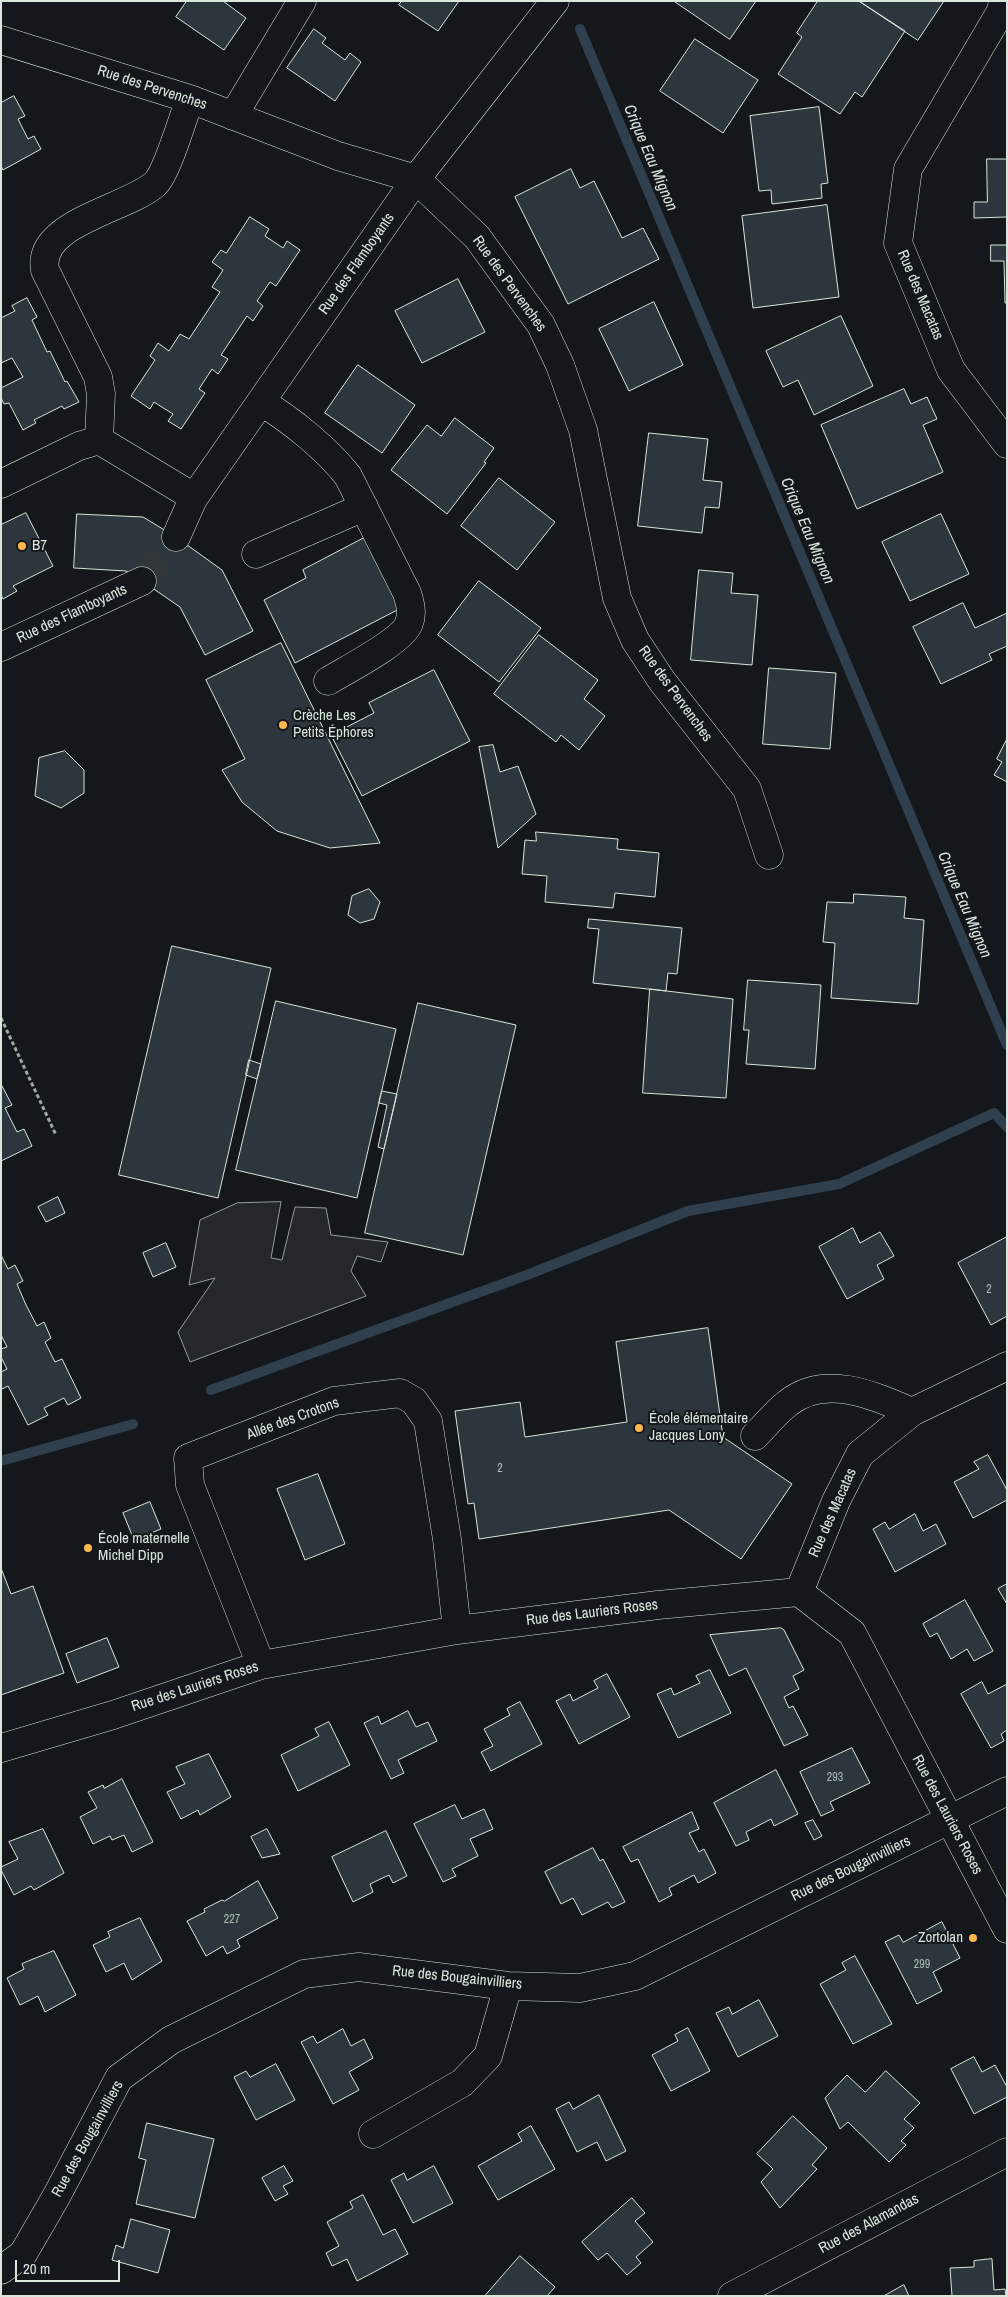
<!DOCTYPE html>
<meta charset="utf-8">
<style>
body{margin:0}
#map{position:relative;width:1008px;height:2297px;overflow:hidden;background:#14181c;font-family:"Archivo Narrow",sans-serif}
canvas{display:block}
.frame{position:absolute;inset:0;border:2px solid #d8e6dc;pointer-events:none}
.scale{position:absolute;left:15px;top:2260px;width:105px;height:22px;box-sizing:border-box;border:2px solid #d8e6dc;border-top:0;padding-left:6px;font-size:15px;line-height:18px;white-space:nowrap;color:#d8e6dc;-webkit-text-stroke:4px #14181c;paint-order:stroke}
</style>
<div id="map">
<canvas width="1008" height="2297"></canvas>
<div class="frame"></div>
<div class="scale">20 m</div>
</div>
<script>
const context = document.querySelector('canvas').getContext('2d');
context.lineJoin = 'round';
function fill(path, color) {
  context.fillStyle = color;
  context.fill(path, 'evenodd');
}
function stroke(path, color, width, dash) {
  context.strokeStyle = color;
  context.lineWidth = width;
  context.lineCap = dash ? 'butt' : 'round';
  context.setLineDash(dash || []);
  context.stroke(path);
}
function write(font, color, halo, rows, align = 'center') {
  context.font = font + ' "Archivo Narrow",sans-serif';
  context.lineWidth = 4;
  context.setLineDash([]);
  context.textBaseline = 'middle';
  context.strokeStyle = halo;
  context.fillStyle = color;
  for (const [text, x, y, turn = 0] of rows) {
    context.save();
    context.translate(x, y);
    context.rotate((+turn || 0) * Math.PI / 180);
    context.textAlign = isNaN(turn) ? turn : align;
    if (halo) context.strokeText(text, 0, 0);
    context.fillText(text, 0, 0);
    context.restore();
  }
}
const parking = new Path2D(`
 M281 1202 271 1258 282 1260 295 1207 326 1208 331 1235 388 1242 381 1262 357 1256 351 1271 366 1296 190 1362 178 1332 215 1278 189 1285 200 1220 237 1203Z`);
fill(parking, '#24282b');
stroke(parking, '#939e99', 1);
stroke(new Path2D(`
 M580 29 1007 1045
 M211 1390 527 1275 688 1211 839 1184 994 1113 1007 1127
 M1 1461 133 1424`), '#2f3f4d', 10);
const building = new Path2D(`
 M187 1H223L246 18 224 50 176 17Z
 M402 1H459L438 31 399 5Z
 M674 1H756L730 39Z
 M818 1H859L905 31 862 97 855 92 840 114 778 74 802 37 797 33Z
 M859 1H944L918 40Z
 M314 29 326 38 322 43 345 60 350 53 361 62 335 101 287 68Z
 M695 39 758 80 723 133 660 91Z
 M14 96 25 116 18 119 28 139 34 136 41 149 3 170 1 166V103Z
 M819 107 828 183 821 184 822 198 772 204 771 190 759 191 750 116Z
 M987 159H1007V217L974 218V202H987Z
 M571 169 580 188 594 181 622 238 643 228 659 259 568 304 515 197Z
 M827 205 839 297 753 308 742 216Z
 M250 217 269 229 265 236 283 248 287 241 300 250 276 286 270 282 257 301 263 306 253 321 247 316 221 355 228 359 218 374 212 369 199 389 205 393 181 429 168 421 173 414 154 402 150 409 131 396 155 360 150 356 158 343 169 351 180 334 189 339 220 292 212 287 223 270 212 262 221 250 226 253Z
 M991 245H1007V303H1005L1004 261H991Z
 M458 279 485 332 422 363 395 311Z
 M27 298 37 317 32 320 47 352 50 351 65 382 67 381 79 402 64 409 62 406 34 420 36 423 23 430 9 403 4 404 1 398V388L23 377 12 358 1 363V318L15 311 12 306Z
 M654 302 683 365 629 391 599 329Z
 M841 316 873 386 814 415 798 380 783 387 766 351Z
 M358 365 415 405 382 453 325 413Z
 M904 389 911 404 927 397 937 419 923 425 943 472 857 509 821 425Z
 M455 418 494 448 484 462 486 463 447 514 391 470 427 425 441 436Z
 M649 433 708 439 703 480 722 482 719 508 705 507 702 533 638 526Z
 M499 478 555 522 517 570 461 526Z
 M26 513 53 566 13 586 17 591 3 599 1 595V525Z
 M77 514 143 517 176 537 222 570 253 631 205 655 180 607 142 581 126 571 74 568Z
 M941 514 969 574 910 601 882 542Z
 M368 536 403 607 295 663 264 600 306 578 303 570Z
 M699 570 733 573 731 593 758 595 752 665 691 660Z
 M479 581 541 628 499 682 438 635Z
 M963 603 975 628 1007 613V646L989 654 992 660 941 684 913 627Z
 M539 635 598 680 584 699 605 716 579 750 561 735 556 742 494 694Z
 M281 643 380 843 330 848 277 831 242 802 222 770 245 759 206 680Z
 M769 668 836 673 830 749 763 744Z
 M434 670 470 741 362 796 331 735 374 713 369 703Z
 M1007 739V782L994 775 1002 762 997 759Z
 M493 745 500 772 518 766 536 814 498 848 479 747Z
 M65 751 84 770V793L61 808 35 796 39 758Z
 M536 832 618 839 617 849 659 853 655 897 615 893 613 908 545 902 547 876 522 874 525 840 536 841Z
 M369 889 380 902 374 919 360 923 348 915 352 896Z
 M854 894 906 897 904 918 924 920 918 1004 831 998 835 943 823 942 827 902 853 903Z
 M589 919 682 928 677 974 668 973 666 991 593 983 599 929 588 928Z
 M172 946 271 968 218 1198 119 1175Z
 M748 980 821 985 815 1069 746 1064 749 1030H744Z
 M650 989 733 999 726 1098 643 1093Z
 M276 1001 396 1029 357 1198 236 1170Z
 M418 1003 516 1025 463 1255 365 1233Z
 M249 1060 261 1064 257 1079 246 1075Z
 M1 1084 12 1105 5 1108 17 1132 24 1129 32 1146 1 1161Z
 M382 1091 397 1094 384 1149 378 1147 387 1105 379 1103Z
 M58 1197 65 1213 46 1222 38 1207Z
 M853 1228 860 1243 880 1232 894 1256 877 1265 884 1279 847 1299 819 1247Z
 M1007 1237V1316L991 1325 958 1263Z
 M166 1243 176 1267 153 1277 143 1253Z
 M1 1255 8 1269 15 1265 23 1281 17 1284 26 1305 37 1326 44 1322 51 1338 45 1342 55 1362 62 1359 81 1398 68 1405 64 1398 44 1408 48 1415 28 1425 8 1386 2 1389 1 1386V1372L7 1369 1 1357V1349L7 1347 1 1335Z
 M708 1328 723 1437 792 1484 741 1559 669 1510 479 1539 474 1503 468 1504 455 1411 520 1402 525 1437 627 1422 616 1342Z
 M988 1455 1007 1490V1500L973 1518 954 1482 979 1469 974 1462Z
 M318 1474 345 1544 305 1560 277 1489Z
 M150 1502 161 1529 134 1540 123 1513Z
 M915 1514 923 1531 936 1524 946 1544 895 1572 873 1529 885 1522 889 1529Z
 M1 1568 11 1594 33 1586 64 1673 1 1695Z
 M1007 1584V1604L998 1589Z
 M965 1600 993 1651 974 1661 967 1649 951 1659 937 1633 930 1637 923 1624Z
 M781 1628 784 1630 804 1670 793 1676 799 1689 784 1697 789 1708 793 1706 808 1735 784 1746 746 1668 729 1676 710 1635Z
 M107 1638 119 1667 77 1683 66 1654Z
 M710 1670 731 1713 678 1738 657 1694 671 1688 674 1695 700 1683 696 1676Z
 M607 1674 630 1717 579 1744 556 1701 570 1694 573 1701 598 1688 594 1681Z
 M982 1682 988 1694 1007 1684V1730L1001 1734 1004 1741 991 1748 961 1694Z
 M520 1702 542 1744 491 1771 481 1752 493 1746 484 1729 510 1715 507 1709Z
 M408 1711 416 1727 428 1722 437 1741 398 1760 404 1773 391 1779 364 1723 378 1716 381 1724Z
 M329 1722 350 1765 298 1791 281 1755 319 1736 315 1729Z
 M852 1748 870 1783 830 1802 834 1810 821 1816 800 1772Z
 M209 1754 231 1797 200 1815 198 1810 181 1819 167 1792 185 1784 176 1767Z
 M776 1770 798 1814 774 1826 771 1819 746 1832 749 1840 736 1846 714 1803Z
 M122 1779 153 1842 132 1852 124 1835 112 1840 110 1836 93 1844 80 1817 97 1808 88 1792 103 1785 104 1788Z
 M455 1805 462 1819 484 1809 493 1829 470 1839 478 1856 452 1869 456 1876 443 1882 414 1824Z
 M692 1812 699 1829 689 1833 699 1852 704 1849 716 1873 698 1883 694 1875 669 1888 672 1895 659 1902 638 1859 631 1862 623 1847Z
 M813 1820 822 1836 814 1840 805 1823Z
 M43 1829 64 1873 34 1890 31 1886 14 1895 1 1870V1867L18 1859 9 1842Z
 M267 1829 280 1854 262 1858 251 1837Z
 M386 1831 407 1876 393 1883 389 1875 370 1884 373 1892 353 1902 332 1857Z
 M593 1848 600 1861 603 1859 625 1902 612 1908 608 1902 582 1915 573 1898 561 1904 545 1872Z
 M258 1881 278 1918 237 1940 240 1947 227 1954 223 1946 206 1956 187 1921 205 1912 204 1909 222 1900 224 1901Z
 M140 1918 162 1961 132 1980 124 1963 106 1972 93 1945 110 1937 108 1932Z
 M942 1922 960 1958 933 1972 942 1991 917 2004 885 1942 899 1935 903 1942Z
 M54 1951 76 1995 45 2012 38 1996 20 2005 7 1978 24 1969 22 1964Z
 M855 1956 892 2024 853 2044 820 1984 846 1970 842 1963Z
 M759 2000 778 2036 738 2057 716 2013 729 2007 732 2014Z
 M688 2028 710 2071 671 2091 652 2055 678 2041 675 2035Z
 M343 2029 351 2046 364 2039 373 2058 349 2072 359 2090 333 2104 301 2042 313 2036 317 2043Z
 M974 2057 982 2072 995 2065 1007 2087V2097L974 2114 951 2069Z
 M276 2064 295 2100 256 2120 234 2077 246 2071 250 2077Z
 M886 2071 920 2103 904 2119 914 2128 901 2141 906 2145 889 2162 848 2122 840 2129 825 2098 847 2075 865 2092Z
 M599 2095 626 2151 606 2161 597 2142 577 2152 556 2109 569 2102 573 2109Z
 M793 2116 827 2148 812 2165 817 2169 780 2208 761 2182 773 2169 757 2154Z
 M147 2123 214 2139 195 2218 136 2204 146 2160 139 2158Z
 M531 2126 555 2169 498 2200 478 2166 522 2141 518 2134Z
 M284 2166 293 2181 283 2186 288 2194 275 2201 262 2178Z
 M434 2166 453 2203 413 2223 391 2180 404 2173 407 2180Z
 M363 2195 383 2235 395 2229 408 2254 357 2281 347 2259 332 2266 326 2253 339 2246 327 2222 353 2208 350 2202Z
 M632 2198 645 2213 635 2221 653 2242 636 2257 641 2263 627 2275 607 2253 598 2260 582 2242Z
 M131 2219 170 2230 158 2273 112 2260 116 2245 123 2248Z
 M520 2256 555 2287 547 2296H485Z
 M992 2259 994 2290 1005 2289 1006 2296H952L950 2268 974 2267V2261Z
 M904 2285 909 2296H884Z`);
fill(building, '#2c363c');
stroke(building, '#d8e6dc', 1);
stroke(new Path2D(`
 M142 581 176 537`), '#313739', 28, [28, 14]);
const minor = new Path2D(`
 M1003 1 1001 11 908 169 898 243 951 370 1007 444
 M1 40 190 99 338 156 416 179 477 237 541 325 560 365 583 430 617 598 635 640 662 681 747 789 769 855
 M233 116 302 1
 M261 402C290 419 327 449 348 476L407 593C410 603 413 613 409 623 403 641 346 670 328 681
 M99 440 101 394 98 377 45 270C36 223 127 209 155 184 167 173 183 117 190 99
 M1 484 79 446 99 440 182 490 193 499
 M176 537 193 499 416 179 555 1
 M256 554 364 507
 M1 647 142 581
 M755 1436C766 1425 776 1412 788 1403 825 1373 875 1396 912 1412
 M799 1592 836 1501 860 1454 912 1412 1007 1366
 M261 1665 190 1485 188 1458 334 1401 400 1393 414 1401 428 1421 447 1539 457 1630
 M1 1748 113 1715 261 1665 457 1630 658 1605 799 1592 852 1633 1007 1929
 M373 2134 462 2083 488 2056 508 1986
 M1 2270 23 2254 56 2197 119 2078 171 2040 304 1974 359 1967 508 1986 580 1988 635 1976 1007 1791
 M732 2296 1007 2152`);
stroke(minor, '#d8e6dc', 29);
stroke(new Path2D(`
 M1 1018 56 1135`), '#9da8a2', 3, [4, 2.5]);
stroke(minor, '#14181c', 28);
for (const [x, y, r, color] of [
 [22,546,5,"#ffb74d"],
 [283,725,5,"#ffb74d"],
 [639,1428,5,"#ffb74d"],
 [88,1548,5,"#ffb74d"],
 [973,1938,5,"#ffb74d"]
]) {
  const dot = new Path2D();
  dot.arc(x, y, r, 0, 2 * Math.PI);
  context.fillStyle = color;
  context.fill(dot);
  stroke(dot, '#14181c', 2);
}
write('12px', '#adbab4', null, [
 ["2",989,1290],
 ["2",500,1469],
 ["293",835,1778],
 ["227",232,1920],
 ["299",922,1965]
]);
write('15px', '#d8e6dc', '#14181c', [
 ["Rue des Pervenches",152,88,18],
 ["Rue des Flamboyants",357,264,-55],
 ["Rue des Pervenches",509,284,54],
 ["Rue des Macatas",920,295,67],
 ["Rue des Flamboyants",72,614,-25],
 ["Rue des Pervenches",675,694,54],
 ["Allée des Crotons",293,1419,-20],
 ["Rue des Macatas",833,1513,-66],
 ["Rue des Lauriers Roses",592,1613,-7],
 ["Rue des Lauriers Roses",195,1687,-18],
 ["Rue des Lauriers Roses",947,1815,62],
 ["Rue des Bougainvilliers",851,1869,-26],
 ["Rue des Bougainvilliers",457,1978,6],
 ["Rue des Bougainvilliers",88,2139,-61],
 ["Rue des Alamandas",869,2224,-28]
]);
write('15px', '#d8e6dc', '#14181c', [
 ["B7",32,546],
 ["Crèche Les",293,716],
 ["Petits Éphores",293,733],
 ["École élémentaire",649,1419],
 ["Jacques Lony",649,1436],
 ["École maternelle",98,1539],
 ["Michel Dipp",98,1556],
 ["Zortolan",963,1938,"right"]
], 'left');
write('italic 16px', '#d8e6dc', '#14181c', [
 ["Crique Eau Mignon",650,158,67],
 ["Crique Eau Mignon",807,531,67],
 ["Crique Eau Mignon",964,905,67]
]);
</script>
